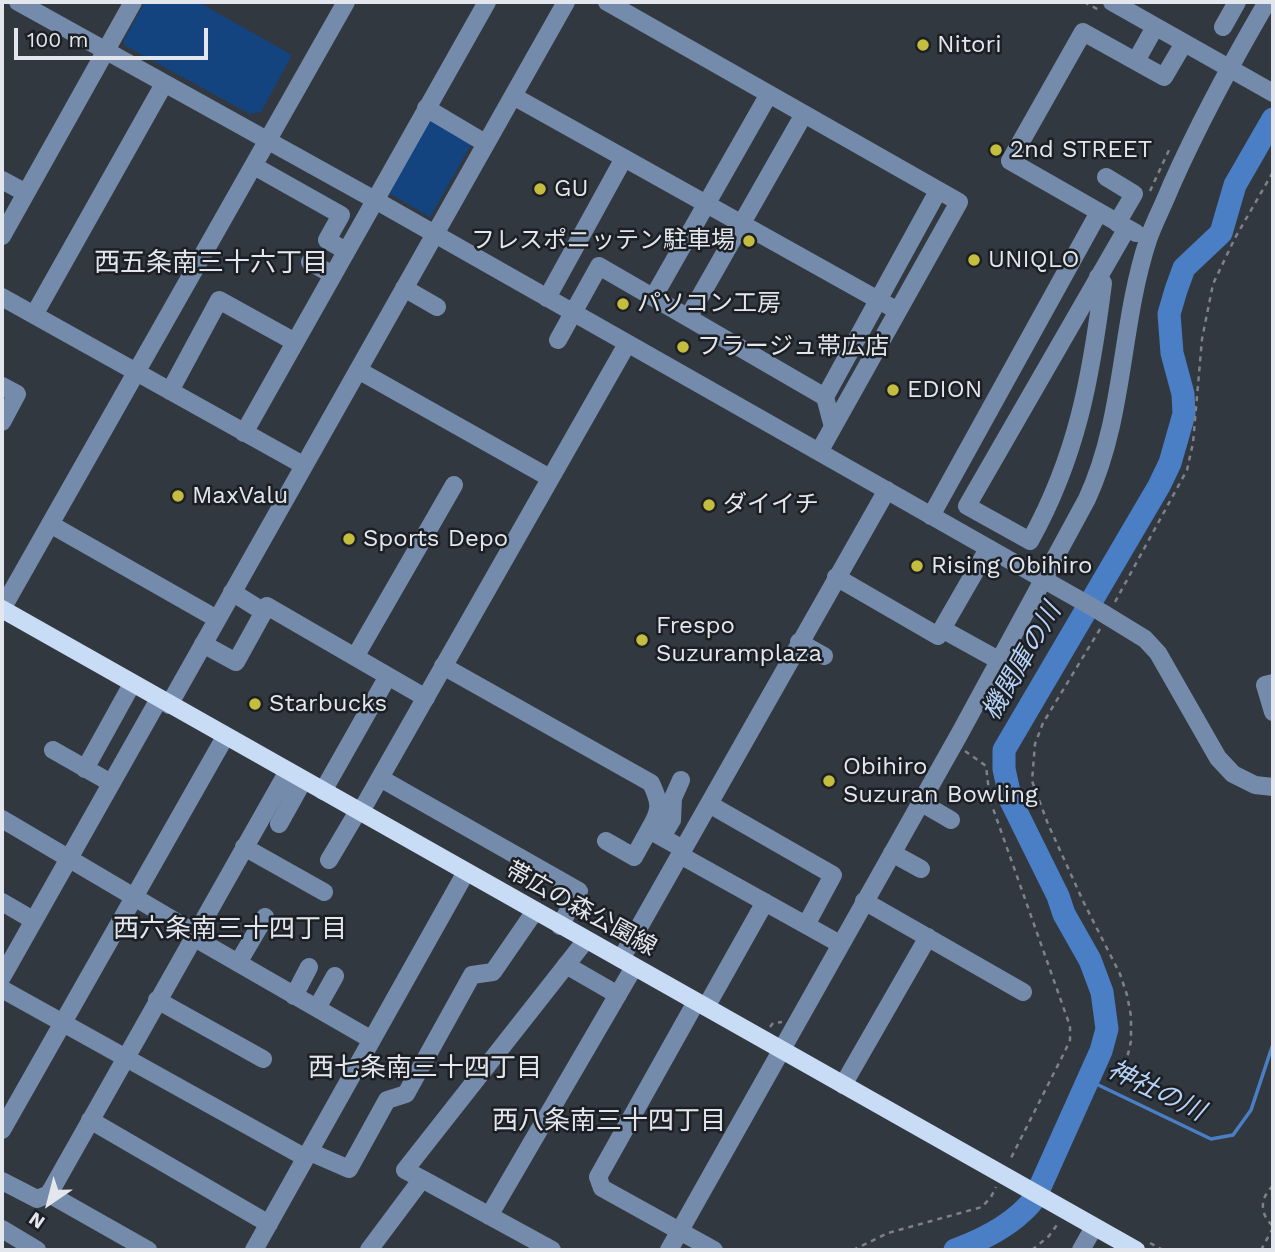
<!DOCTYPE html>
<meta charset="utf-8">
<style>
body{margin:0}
#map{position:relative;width:1275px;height:1252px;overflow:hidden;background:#323840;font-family:"Work Sans",sans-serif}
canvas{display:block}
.frame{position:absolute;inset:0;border:4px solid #e3e7ed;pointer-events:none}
.north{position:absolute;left:14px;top:1168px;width:70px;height:70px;-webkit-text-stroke:5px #1c1f23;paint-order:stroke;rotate:215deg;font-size:19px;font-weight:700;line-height:28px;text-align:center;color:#e3e7ed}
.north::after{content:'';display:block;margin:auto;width:24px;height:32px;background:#e3e7ed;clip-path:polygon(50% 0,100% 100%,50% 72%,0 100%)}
.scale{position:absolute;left:14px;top:28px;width:194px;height:32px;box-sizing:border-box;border:4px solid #e3e7ed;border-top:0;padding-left:9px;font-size:21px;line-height:24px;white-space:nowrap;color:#e3e7ed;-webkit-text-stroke:5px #1c1f23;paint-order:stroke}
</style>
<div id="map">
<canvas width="1275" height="1252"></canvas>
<div class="frame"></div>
<div class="north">N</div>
<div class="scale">100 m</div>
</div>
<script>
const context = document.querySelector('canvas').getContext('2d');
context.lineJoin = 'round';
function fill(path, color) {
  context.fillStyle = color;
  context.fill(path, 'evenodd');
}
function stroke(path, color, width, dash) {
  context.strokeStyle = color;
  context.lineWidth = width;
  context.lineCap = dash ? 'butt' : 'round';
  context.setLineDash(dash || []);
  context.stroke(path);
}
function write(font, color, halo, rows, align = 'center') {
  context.font = font + ' "Work Sans","Noto Sans JP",sans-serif';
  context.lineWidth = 5;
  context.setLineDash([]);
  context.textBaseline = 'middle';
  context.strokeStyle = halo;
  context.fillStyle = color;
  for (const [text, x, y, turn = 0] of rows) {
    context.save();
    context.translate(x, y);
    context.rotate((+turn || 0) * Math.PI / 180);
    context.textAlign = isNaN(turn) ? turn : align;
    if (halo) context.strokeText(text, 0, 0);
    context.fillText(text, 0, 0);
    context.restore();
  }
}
fill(new Path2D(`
 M145 2H198L292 55 261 112 250 114 124 45V40Z
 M429 116 473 141 430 217 387 192Z`), '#14447f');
stroke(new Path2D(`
 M1088 1080 1211 1139 1233 1135 1251 1110 1273 1044`), '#4a7ec5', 3.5);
stroke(new Path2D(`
 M955 1250C985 1239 1015 1224 1035 1198L1101 1051 1107 1029 1102 992 1090 960 1064 914 1058 896 1011 801 1004 769V750L1159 486 1170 463 1184 414 1183 394 1172 353 1169 314 1176 290 1184 268 1221 233 1235 185 1273 119`), '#4a7ec5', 23);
stroke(new Path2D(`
 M1084 2 1099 10
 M1150 191 1169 150
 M1115 602 1187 470 1193 443 1202 339 1213 284 1235 238 1273 172
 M1100 629 1043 723 1035 744 1032 781 1048 824 1084 903 1120 974 1127 995 1131 1016V1041L1123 1076
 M965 751 986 766 990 800 1070 1026V1040L1065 1051 1010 1160
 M770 1027 773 1023 782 1022
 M1273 1186C1260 1197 1259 1214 1273 1226
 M1150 1243 1163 1250
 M853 1250 888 1233 982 1207 991 1197 996 1187
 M1032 1250 1049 1236 1059 1222
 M1261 1250 1273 1228`), '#7d8289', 2.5, [5, 5]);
stroke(new Path2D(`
 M18 2 375 200 1101 612 1145 639 1158 653 1218 758 1233 774 1255 785 1273 787
 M607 2 959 202 819 452
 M1112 2 1273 93
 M1223 27 1237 2
 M1136 61 1155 27
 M513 96 898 311
 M426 108 485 143
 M254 166 341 215 327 240 346 251
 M1106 177 1134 194 1117 223
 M2 180 26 193
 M1136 233 1010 161 1083 32 1164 77 1184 43
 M2 236 133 2
 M310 262 333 275
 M1098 277 1103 283C1091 378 1077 456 1030 541L967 506 1127 228
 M404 288 437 307
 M654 296 769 94
 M2 297 303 465
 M547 298 624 158
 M34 315 164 84
 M689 316 804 114
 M558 340 599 266 825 397 833 427
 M358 370 550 478
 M2 386 17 394 2 422
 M170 391 219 300 295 342
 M825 397 938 191
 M244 433 487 2
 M931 516 1099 212
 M50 524 217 619
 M988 549 942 629 1000 661
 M836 577 938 636 942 629
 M232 592 264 612
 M2 609 346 2
 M799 642 824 656
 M203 644 236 662 267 606 355 657
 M443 666 651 783C661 804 661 810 649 830L683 849
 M1273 683 1265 685 1273 712
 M426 698 355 657 454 485
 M169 705 566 2
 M53 750 111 783
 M85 769 132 684
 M380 778 579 891 560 926
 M323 791 388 676
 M920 802 951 820
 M709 804 833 875 806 925
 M360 813 627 344
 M2 819 195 933
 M279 824 303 781
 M662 837 672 820 673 798 681 780
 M606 841 634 857 649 830
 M244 847 324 892
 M892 853 921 869
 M680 855 840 944
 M329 860 358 811
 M864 901 1023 992
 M2 902 33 920
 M193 937 372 1040
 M621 959 887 490
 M238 963 265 917
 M566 965 618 995
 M2 977 159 699
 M2 989 306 1158
 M294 996 309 967
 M157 1000 263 1059
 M696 1002 598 1177 602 1188 714 1250
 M706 1007 765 902
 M317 1008 335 976
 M843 1085 928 937
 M90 1120 269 1224
 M2 1130 225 737
 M310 1152 349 1169 387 1100 406 1094 472 975 493 972 535 911
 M422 1179 405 1170 586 940
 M2 1181 37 1199 49 1194
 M489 1216 634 967
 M2 1229 37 1250
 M148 1250 49 1194 288 771
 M254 1250 466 872
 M369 1250 422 1179 552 1250
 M669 1250 960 733 1087 499C1125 417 1120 325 1148 240 1154 222 1164 204 1171 186 1199 123 1232 62 1267 2
 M1081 1250 1094 1227`), '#748bab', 18);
stroke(new Path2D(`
 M2 609 1136 1250`), '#c9dcf6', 18);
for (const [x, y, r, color] of [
 [923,45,7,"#c4bd3e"],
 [996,150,7,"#c4bd3e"],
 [540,189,7,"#c4bd3e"],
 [749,241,7,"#c4bd3e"],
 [974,260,7,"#c4bd3e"],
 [623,304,7,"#c4bd3e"],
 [683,347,7,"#c4bd3e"],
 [893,390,7,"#c4bd3e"],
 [178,496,7,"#c4bd3e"],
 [709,505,7,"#c4bd3e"],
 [349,539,7,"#c4bd3e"],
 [917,566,7,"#c4bd3e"],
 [642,640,7,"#c4bd3e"],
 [255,704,7,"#c4bd3e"],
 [829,781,7,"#c4bd3e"]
]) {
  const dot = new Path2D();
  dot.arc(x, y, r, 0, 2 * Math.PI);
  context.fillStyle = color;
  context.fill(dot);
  stroke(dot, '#1c1f23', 2.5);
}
write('24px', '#e3e7ed', '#1c1f23', [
 ["Nitori",937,45],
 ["2nd STREET",1010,150],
 ["GU",554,189],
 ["フレスポニッテン駐車場",735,241,"right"],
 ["UNIQLO",988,260],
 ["パソコン工房",637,304],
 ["フラージュ帯広店",697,347],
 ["EDION",907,390],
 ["MaxValu",192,496],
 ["ダイイチ",723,505],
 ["Sports Depo",363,539],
 ["Rising Obihiro",931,566],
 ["Frespo",656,626],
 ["Suzuramplaza",656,654],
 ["Starbucks",269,704],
 ["Obihiro",843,767],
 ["Suzuran Bowling",843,795]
], 'left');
write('24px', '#e3e7ed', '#1c1f23', [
 ["帯広の森公園線",581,909,29]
]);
write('26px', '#e3e7ed', '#1c1f23', [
 ["西五条南三十六丁目",211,263],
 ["西六条南三十四丁目",230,929],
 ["西七条南三十四丁目",425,1068],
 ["西八条南三十四丁目",609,1121]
]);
write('italic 26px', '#b6d2f8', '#1c1f23', [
 ["機関庫の川",1022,662,-60],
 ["神社の川",1156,1091,26]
]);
</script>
